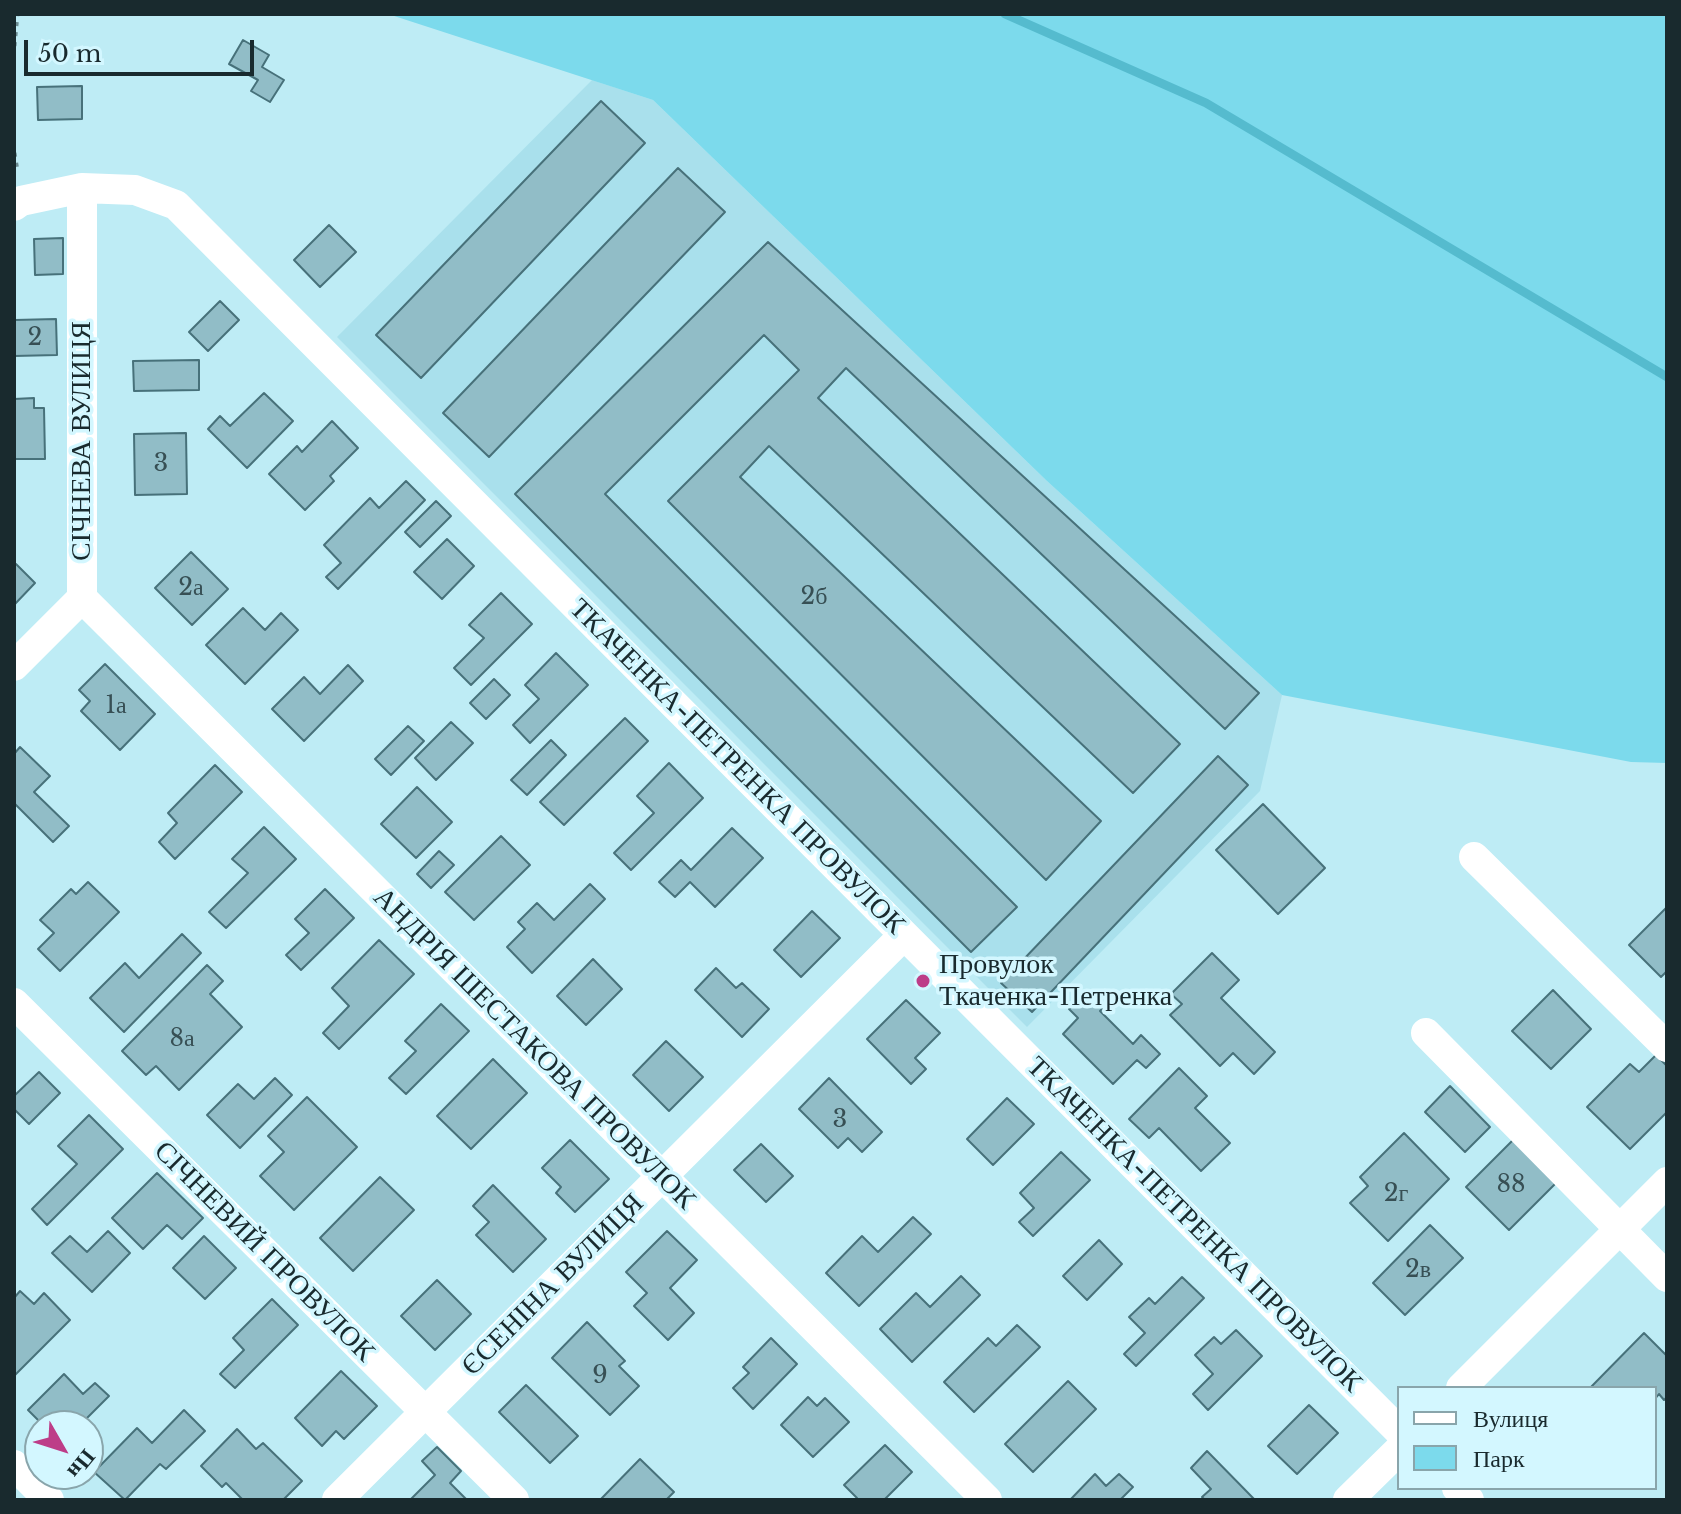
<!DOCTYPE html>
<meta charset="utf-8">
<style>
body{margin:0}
#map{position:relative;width:1681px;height:1514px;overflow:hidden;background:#beecf5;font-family:"Libre Baskerville",serif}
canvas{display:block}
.frame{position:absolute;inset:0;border:16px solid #192a2e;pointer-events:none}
.legend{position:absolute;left:1397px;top:1386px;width:260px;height:104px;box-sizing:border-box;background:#d3f7ff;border:2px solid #89a5ab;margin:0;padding:10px 14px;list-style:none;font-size:24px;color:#192a2e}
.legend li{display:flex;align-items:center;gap:16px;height:40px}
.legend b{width:40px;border:2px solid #89a5ab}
.north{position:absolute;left:24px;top:1410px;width:80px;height:80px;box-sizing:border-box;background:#d3f7ff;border:2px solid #89a5ab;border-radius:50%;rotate:129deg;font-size:22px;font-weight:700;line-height:32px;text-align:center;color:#192a2e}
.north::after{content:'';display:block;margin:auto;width:28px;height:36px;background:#bd3d88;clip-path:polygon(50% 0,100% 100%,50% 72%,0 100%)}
.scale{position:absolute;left:24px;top:40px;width:230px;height:36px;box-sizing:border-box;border:4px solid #192a2e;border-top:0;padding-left:10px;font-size:24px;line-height:28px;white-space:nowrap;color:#192a2e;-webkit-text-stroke:6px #d3f7ff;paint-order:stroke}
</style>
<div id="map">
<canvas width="1681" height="1514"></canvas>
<div class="frame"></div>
<ul class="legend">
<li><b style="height:10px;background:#fff"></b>Вулиця</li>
<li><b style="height:22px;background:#7cdaec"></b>Парк</li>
</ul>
<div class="north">Пн</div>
<div class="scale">50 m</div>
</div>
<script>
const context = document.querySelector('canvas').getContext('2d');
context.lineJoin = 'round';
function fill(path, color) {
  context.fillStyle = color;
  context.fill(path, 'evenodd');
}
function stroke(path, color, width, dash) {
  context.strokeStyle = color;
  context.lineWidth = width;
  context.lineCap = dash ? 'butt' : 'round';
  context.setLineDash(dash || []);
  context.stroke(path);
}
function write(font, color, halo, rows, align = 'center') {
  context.font = font + ' "Libre Baskerville",serif';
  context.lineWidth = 7;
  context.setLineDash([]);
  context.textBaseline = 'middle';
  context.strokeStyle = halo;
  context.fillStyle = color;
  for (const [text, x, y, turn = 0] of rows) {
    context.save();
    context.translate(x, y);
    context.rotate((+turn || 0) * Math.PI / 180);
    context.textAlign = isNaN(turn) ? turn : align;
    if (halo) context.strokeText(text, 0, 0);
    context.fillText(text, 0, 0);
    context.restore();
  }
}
fill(new Path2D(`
 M592 80 653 100 1047 481 1282 695 1260 791 1027 1027 337 337Z`), '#a9e0ec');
fill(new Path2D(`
 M388 14H1667V763L1631 762 1282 695 1047 481 653 100Z`), '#7cdaec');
stroke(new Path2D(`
 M1005 14 1206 103 1667 377`), '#55bbce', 9);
const building = new Path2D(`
 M243 40 269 55 262 67 284 80 270 102 251 91 258 80 229 64Z
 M82 86V119L38 120 37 87Z
 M601 101 645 143 421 378 376 335Z
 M678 168 725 212 489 457 443 413Z
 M329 225 356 252 320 287 294 260Z
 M63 238V274L35 275 34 239Z
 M768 242 1259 693 1225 729 846 368 818 398 1180 744 1133 793 769 446 740 477 1101 821 1046 880 668 501 799 370 764 335 605 494 1017 907 971 952 515 494Z
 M220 301 239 320 208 351 189 332Z
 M14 312 15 320 56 319 57 355 14 356Z
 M199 360V390L134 391 133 361Z
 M264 393 293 421 247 468 208 429 220 416 230 426Z
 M34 398V408H44L45 459H14V399Z
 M332 421 358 448 330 476 334 481 305 510 269 474 297 446 302 452Z
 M186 433 187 494 135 495 134 434Z
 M406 481 425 500 338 589 326 577 341 563 324 545 370 498 379 508Z
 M436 501 451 516 420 547 405 532Z
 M447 539 474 566 442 599 414 572Z
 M191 552 228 589 192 625 155 588Z
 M16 564 35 583 14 605V565Z
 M501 593 532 624 471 685 454 668 484 638 469 625Z
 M243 608 265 630 281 613 298 630 245 684 206 645Z
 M556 653 588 685 530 743 513 725 539 699 525 685Z
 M105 664 155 714 120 750 81 711 90 701 79 690Z
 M348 665 363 681 304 741 272 709 304 677 320 694Z
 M494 679 510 695 486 719 470 703Z
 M625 718 648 741 564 825 540 802Z
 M451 722 473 743 436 780 415 758Z
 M408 726 424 741 391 775 375 759Z
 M551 740 566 755 527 795 511 780Z
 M20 747 50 776 34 792 69 826 53 842 14 803V754Z
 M1218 756 1248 785 1032 1012 1001 983Z
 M669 763 703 798 631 870 614 853 654 813 637 796Z
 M215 765 242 792 175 859 159 842 177 823 168 813Z
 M417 787 452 822 416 858 381 824Z
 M1263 804 1325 868 1278 914 1216 850Z
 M264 827 296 859 226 928 209 912 248 873 232 859Z
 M732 828 763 858 715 907 690 882 675 897 659 882 681 860 691 870Z
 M501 836 530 865 474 920 445 892Z
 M439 851 454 865 431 888 417 874Z
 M88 882 119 912 60 971 38 949 54 933 40 920 71 889 76 894Z
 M590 884 605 899 532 973 507 947 525 929 518 922 537 903 554 920Z
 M325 889 354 918 301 970 286 955 309 933 295 919Z
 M1667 907V971L1661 977 1629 945Z
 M812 911 840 938 801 977 774 950Z
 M182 934 201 953 124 1032 90 998 125 963 139 978Z
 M379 940 414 974 339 1049 323 1033 349 1006 332 988Z
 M1212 953 1239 980 1221 998 1275 1052 1254 1074 1233 1053 1220 1066 1170 1015 1182 1004 1171 994Z
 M593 959 622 989 586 1025 557 996Z
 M207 965 223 981 210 994 242 1027 179 1090 156 1066 146 1075 122 1051Z
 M716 968 736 988 742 983 769 1009 742 1037 695 990Z
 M1089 990 1105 1006 1100 1011 1133 1044 1141 1035 1160 1054 1146 1068 1137 1060 1113 1084 1063 1034 1078 1018 1069 1009Z
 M1553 990 1591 1029 1551 1069 1512 1031Z
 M906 1000 940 1033 915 1058 926 1069 911 1084 867 1039Z
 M441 1004 469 1031 406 1094 389 1078 416 1051 405 1041Z
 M666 1041 703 1077 669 1111 633 1075Z
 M1656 1055 1667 1066V1112L1630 1149 1587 1107 1630 1064 1639 1072Z
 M493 1059 527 1093 471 1149 437 1116Z
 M1179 1068 1207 1096 1195 1108 1230 1143 1201 1171 1159 1128 1149 1138 1129 1119Z
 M39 1072 60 1093 29 1124 14 1109V1096Z
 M275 1078 292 1095 240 1148 207 1115 238 1084 254 1099Z
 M829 1078 882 1132 862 1152 848 1138 838 1148 799 1109Z
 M1450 1086 1490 1127 1465 1152 1425 1112Z
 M307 1097 357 1147 294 1210 260 1176 284 1152 268 1136Z
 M1007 1098 1034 1124 993 1165 967 1139Z
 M89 1115 123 1149 47 1225 32 1209 77 1164 58 1146Z
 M1404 1133 1449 1179 1388 1241 1350 1203 1368 1186 1360 1177Z
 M570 1140 609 1179 575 1212 556 1193 561 1187 542 1168Z
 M1513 1140 1556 1183 1509 1230 1466 1187Z
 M761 1144 793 1176 766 1202 734 1170Z
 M1061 1152 1090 1180 1033 1236 1019 1222 1034 1208 1020 1193Z
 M157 1173 203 1218 182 1239 167 1225 143 1249 112 1218Z
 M380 1177 414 1210 353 1271 320 1238Z
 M493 1185 546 1239 513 1272 476 1235 489 1222 473 1206Z
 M913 1217 931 1234 859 1306 826 1273 862 1236 878 1252Z
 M1430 1225 1463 1258 1405 1315 1373 1283Z
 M108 1231 130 1253 92 1292 52 1253 70 1236 87 1252Z
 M667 1231 697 1260 670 1288 694 1313 668 1340 634 1306 647 1293 626 1272Z
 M204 1236 236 1268 205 1299 173 1268Z
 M1099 1240 1122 1264 1087 1300 1063 1276Z
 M961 1276 980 1295 912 1362 880 1329 916 1293 930 1307Z
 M1182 1277 1204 1298 1136 1366 1124 1354 1145 1333 1129 1317 1149 1298 1155 1304Z
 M437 1280 471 1314 435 1350 401 1316Z
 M20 1291 34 1304 44 1293 70 1320 14 1376V1298Z
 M272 1299 298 1325 235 1388 220 1374 244 1350 233 1338Z
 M587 1322 625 1361 619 1366 639 1386 610 1415 552 1358Z
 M1017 1325 1040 1347 974 1412 944 1382 988 1338 996 1346Z
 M1236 1330 1262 1356 1208 1410 1193 1394 1213 1374 1195 1355 1214 1337 1221 1344Z
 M1644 1333 1667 1356V1397L1664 1400 1659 1394 1655 1399V1388H1590Z
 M771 1338 797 1364 753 1409 733 1388 749 1373 743 1367Z
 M341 1371 377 1406 344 1439 336 1431 322 1446 295 1418Z
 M64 1374 83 1394 95 1383 109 1396 79 1426H44L28 1410Z
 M1068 1381 1096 1409 1033 1472 1005 1444Z
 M526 1385 578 1436 550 1463 499 1412Z
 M808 1397 817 1406 825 1398 849 1422 813 1457 781 1425Z
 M1309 1405 1338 1433 1297 1474 1268 1446Z
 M184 1410 205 1431 166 1469 160 1464 125 1500 94 1472 137 1428 152 1443Z
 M237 1429 256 1449 263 1443 302 1481 283 1500H243L226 1483 222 1487 201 1466Z
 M885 1445 912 1472 884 1500H855L857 1498 844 1485Z
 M437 1447 461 1471 450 1483 467 1500H410L435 1475 422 1461Z
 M1207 1451 1255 1500H1205L1202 1497 1211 1489 1191 1468Z
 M640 1459 674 1492 666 1500H600Z
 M1095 1474 1106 1486 1119 1474 1133 1487 1120 1500H1070Z`);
fill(building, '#91bdc7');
stroke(building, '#47717a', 2);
stroke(new Path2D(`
 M14 46 17 14
 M14 153 17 171`), '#6c8c92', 5, [4, 6]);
stroke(new Path2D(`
 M14 206 21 201 82 188 135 190 176 205 1399 1431
 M82 598 987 1500
 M14 666 82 598V188
 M1474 857 1667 1047
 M14 1003 514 1500
 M1426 1033 1667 1277
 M1461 1388 1667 1182
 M14 1465 49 1500
 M1457 1488 1469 1500
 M337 1500 904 935
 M1348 1500 1399 1450`), '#fff', 30);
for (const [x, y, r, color] of [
 [923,981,8,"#bd3d88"]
]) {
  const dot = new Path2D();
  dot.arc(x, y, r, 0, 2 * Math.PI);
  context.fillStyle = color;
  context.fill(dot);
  stroke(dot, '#d3f7ff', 3);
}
write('24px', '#374f54', null, [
 ["2",35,338],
 ["3",161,464],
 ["2а",191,588],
 ["2б",814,597],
 ["1а",116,706],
 ["8а",182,1039],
 ["3",840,1120],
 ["88",1511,1185],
 ["2г",1396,1194],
 ["2в",1418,1270],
 ["9",600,1376]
]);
write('28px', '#192a2e', '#d3f7ff', [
 ["СІЧНЕВА ВУЛИЦЯ",82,441,-90],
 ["ТКАЧЕНКА-ПЕТРЕНКА ПРОВУЛОК",737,767,45],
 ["АНДРІЯ ШЕСТАКОВА ПРОВУЛОК",534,1049,45],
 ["ТКАЧЕНКА-ПЕТРЕНКА ПРОВУЛОК",1194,1225,45],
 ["СІЧНЕВИЙ ПРОВУЛОК",264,1252,45],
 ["ЄСЕНІНА ВУЛИЦЯ",553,1285,-45]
]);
write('28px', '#192a2e', '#d3f7ff', [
 ["Провулок",939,965],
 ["Ткаченка-Петренка",939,997]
], 'left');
</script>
